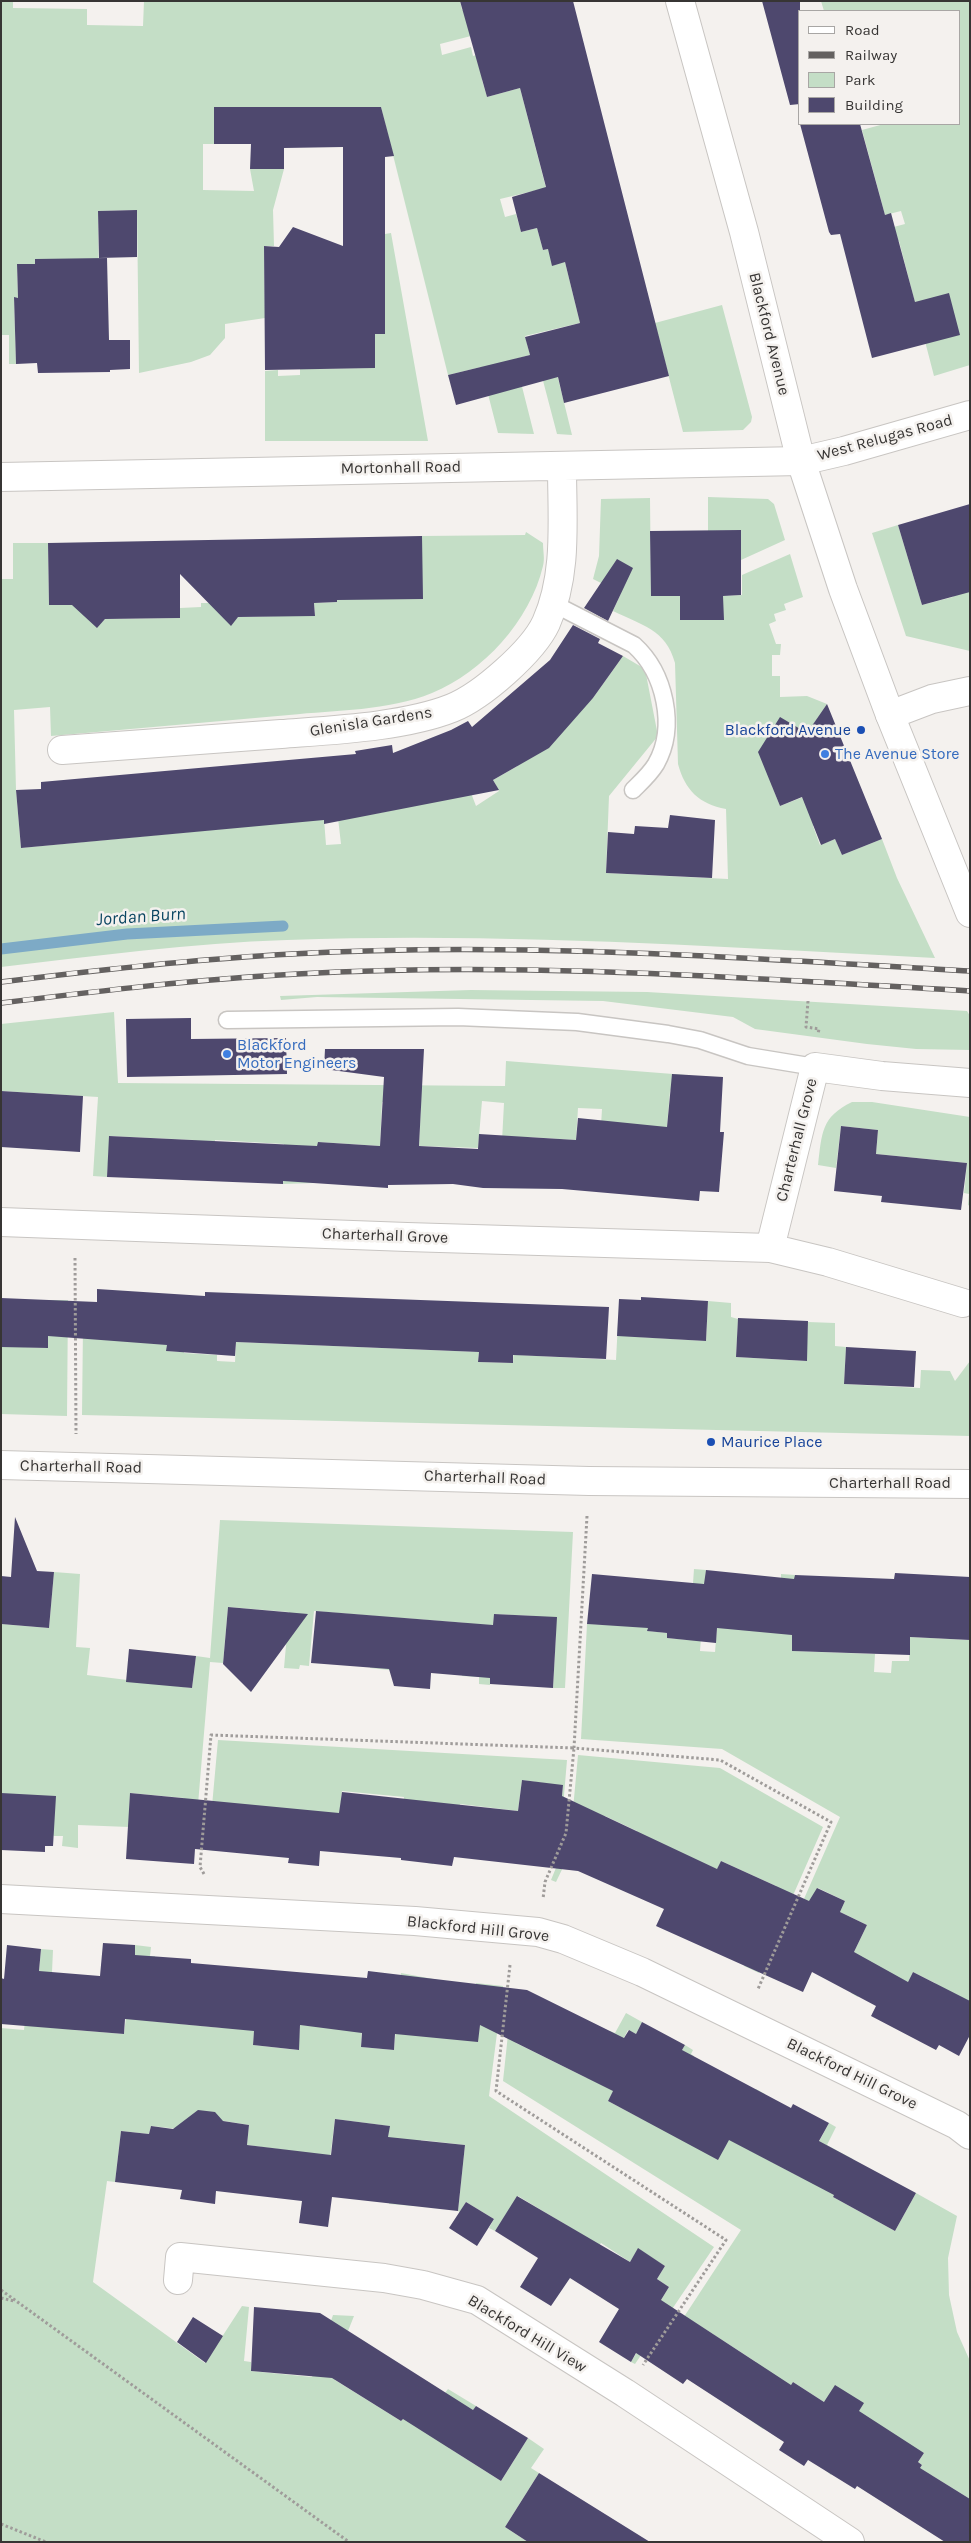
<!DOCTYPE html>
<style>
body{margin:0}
#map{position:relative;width:971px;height:2543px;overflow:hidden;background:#f4f1ee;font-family:Karla,sans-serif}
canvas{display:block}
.frame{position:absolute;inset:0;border:2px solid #373534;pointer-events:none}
.legend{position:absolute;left:798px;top:10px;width:162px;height:115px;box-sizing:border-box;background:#f4f1ee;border:1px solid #a8a6a4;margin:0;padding:6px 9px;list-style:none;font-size:15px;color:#373534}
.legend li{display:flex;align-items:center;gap:10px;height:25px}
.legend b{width:25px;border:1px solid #a8a6a4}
</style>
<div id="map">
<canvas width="971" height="2543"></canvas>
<div class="frame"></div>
<ul class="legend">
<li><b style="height:6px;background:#fff"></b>Road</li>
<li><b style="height:6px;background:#646160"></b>Railway</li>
<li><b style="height:14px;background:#c4dec6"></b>Park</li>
<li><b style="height:14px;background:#4e486e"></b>Building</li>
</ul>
</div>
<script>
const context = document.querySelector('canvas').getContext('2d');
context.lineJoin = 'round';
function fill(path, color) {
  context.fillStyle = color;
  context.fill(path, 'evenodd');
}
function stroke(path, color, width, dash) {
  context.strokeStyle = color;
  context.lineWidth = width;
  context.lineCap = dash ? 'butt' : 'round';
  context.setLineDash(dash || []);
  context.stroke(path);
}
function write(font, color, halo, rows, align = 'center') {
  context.font = font + ' Karla,sans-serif';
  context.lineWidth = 5;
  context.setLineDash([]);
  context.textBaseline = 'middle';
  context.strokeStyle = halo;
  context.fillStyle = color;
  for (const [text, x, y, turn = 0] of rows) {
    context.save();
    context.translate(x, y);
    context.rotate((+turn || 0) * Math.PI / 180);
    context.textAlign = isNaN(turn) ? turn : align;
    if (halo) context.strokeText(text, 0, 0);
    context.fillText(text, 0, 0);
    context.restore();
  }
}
fill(new Path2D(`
 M1 1H13V8L87 9V25L143 26 144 1H460L462 10 491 2 498 29 440 44 442 55 471 47 473 56 503 48 509 72 482 80 487 97 520 88 546 188 500 199 505 217 516 214 521 232 537 228 543 250 548 249 565 262 580 323 525 336 530 355 515 359 534 434 498 433 481 367 448 375 381 107 214 108V144H203V190L254 191 250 169H284L273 210 274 246H264L265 318 225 324V338L210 355 191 362 139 373 137 210 98 211 99 295 35 259V264H17L18 298H14L16 364H9V335H1Z
 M821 1H970V365L934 376 899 241 848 254 844 240 905 224 901 211 885 215 862 130 884 124H960V11H824Z
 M391 233 428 441H265V371L278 370V376L300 375V369L375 368V334L385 333V234Z
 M722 305 752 417 751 422 743 430 683 432 655 323Z
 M536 354 556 370 572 435 557 434Z
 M708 497 768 499 774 504 785 540 741 560V530L708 531Z
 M650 498 651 596H680V620H723V596L742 595V575L790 554 803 597 784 604 786 610 774 614 776 621 769 624 776 644H781L780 655H772V676H780V697L807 696 827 704 772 786 780 806 816 792 828 820 813 826 820 845 835 839 842 855 882 839 897 878 935 958C719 947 503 932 287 940 191 943 96 956 1 967V579H13V543H48L49 605H88L91 622H102L105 619 180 618V608L201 607V603H218L238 617 315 615 314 603 337 602 336 577 422 536 525 535 526 532 543 543C543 551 545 559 543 566 530 621 483 672 432 693 388 711 336 710 289 715 210 722 131 729 51 736L50 707 14 710 16 790 21 848 324 819 326 845 341 844 338 818 379 813 471 793 476 806 499 791 493 780 516 767 593 698 623 656 645 669 658 736 609 796 606 873 728 879 726 809C699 804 685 790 678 764L675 663C666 629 641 625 613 611L621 593 593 579 599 556 601 499Z
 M898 525 922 605 953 597 970 565V651L906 636 872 533Z
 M471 990 647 992 967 1011 970 1016V1050L916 1049 867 1044 755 1029 733 1017 603 1001 317 997 281 1000 280 996Z
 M114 1012 118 1083 505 1086 506 1061 686 1075 670 1091 667 1127 597 1192 602 1109 578 1108 576 1140 529 1137 502 1141 504 1103 482 1101 478 1148 419 1146 421 1104 382 1102 380 1146 318 1142 315 1183 283 1184 284 1144 215 1140 212 1180 194 1140 110 1136 107 1177 93 1176 98 1097 1 1091V1024Z
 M852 1102H872L970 1117V1206L968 1205 969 1194 964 1193 967 1163 876 1154 878 1130 841 1126 836 1168 818 1165C822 1133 821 1117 852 1102Z
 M183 1297 186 1298 184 1353 217 1355V1361L235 1362 236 1342 479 1352 478 1362 513 1363 515 1323 518 1355 616 1360 618 1322 640 1323 639 1337 706 1341 708 1301 731 1303V1317L738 1319 736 1357 806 1361 808 1322 835 1323V1346L846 1347 844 1384 920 1388 921 1370 950 1371 955 1381 970 1361V1436L82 1415 83 1326 167 1344V1351L180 1352Z
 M49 1300H68L67 1416 1 1414V1346L47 1348Z
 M220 1520 573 1532 565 1688H553L556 1633 534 1616 494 1614 490 1685 479 1684V1677L462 1676 466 1623 402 1618 398 1671 370 1668 374 1616 314 1611 309 1666 300 1665 299 1669 284 1668 289 1612 228 1607 223 1663 210 1662 196 1828 181 1827 184 1798 130 1793 129 1827 78 1825V1848L62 1846 63 1836H54L1 1793V1624L49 1628 54 1572 80 1574 76 1647 90 1648 87 1675 192 1688 196 1656 210 1658Z
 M694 1569 706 1570 700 1651 715 1652 717 1628 781 1588V1574L795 1575 792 1651 875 1654 874 1672 891 1673 892 1661H909L910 1637 970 1640V2028L935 1983 913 1972 908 1982 870 1974 858 1997 851 1993 856 1981 843 1975 867 1925 840 1912 845 1901 818 1888 770 1976 840 1817 722 1749 581 1739 587 1624 648 1626V1631L667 1633V1638L689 1640Z
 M218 1740 567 1760 561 1831 558 1830 563 1786 522 1780 518 1811 460 1804 457 1833 436 1831 433 1864 427 1863 429 1848 398 1856 404 1797 342 1791 336 1852 222 1803 217 1851 208 1850Z
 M578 1755 720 1768 823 1827 759 1973 744 1966 758 1936 776 1886 721 1861 696 1915 612 1885 637 1831 605 1816 581 1865 567 1859 556 1882 551 1880 571 1831Z
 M135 1945 151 1947 150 1956H155L150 2021 222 2028 255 2021 253 2045 298 2050 300 2025 362 2029 361 2047 394 2050 401 1973 476 1987V1983L503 1986 489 2096 714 2247 635 2364 631 2362 651 2329 645 2326 669 2287 657 2279 665 2266 638 2249 630 2262 601 2243 576 2282 586 2237 518 2196 495 2231 489 2228 494 2219 466 2202 460 2212 458 2211 465 2145 421 2140 414 2206 389 2204 393 2167 385 2166 389 2126 335 2119 330 2159 300 2152 247 2145 249 2125 224 2121 188 2130 151 2126 149 2134 121 2131 115 2182 107 2181 93 2282 205 2363 242 2306 249 2307 244 2361 251 2362V2371L312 2377 333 2315 354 2316 348 2331 335 2380 401 2421 427 2381 445 2393 448 2389 476 2406 449 2448 501 2481 528 2438 544 2449 531 2468 539 2473 505 2527 528 2542H1V2028L24 2030 26 2012 38 1982 41 1949 53 1950 52 1972 75 2030 124 2034Z
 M626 2013 642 2022 636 2034 628 2030 613 2058 614 2090 608 2101 640 2118 685 2045 693 2050 691 2054 694 2056 662 2116 756 2089 765 2094 738 2144 800 2177 829 2123 836 2127 827 2145 853 2159 833 2197 895 2231 916 2193 957 2216 948 2258 949 2295 957 2332 970 2361V2499L931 2475 905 2516 898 2512 899 2511 895 2507 922 2465 918 2462 924 2453 862 2427 831 2475 825 2470 824 2402 793 2382 763 2429 728 2405 756 2362 691 2320 653 2364 741 2230 503 2081 509 2025 516 2043 587 2078 610 2031 615 2033Z`), '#c4dec6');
stroke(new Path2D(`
 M1 949 127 934 283 926`), '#7daac6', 11);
fill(new Path2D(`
 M460 1H573L669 376 564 403 558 377 456 405 448 375 530 355 525 337 580 323 565 262 552 266 548 249 543 250 537 228 521 232 512 197 546 187 520 88 487 97Z
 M762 1H800V104L790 105Z
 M214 107H381L394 156 385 157V334H375V368L265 370 264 246 279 247 293 227 343 246V147L284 148V169H250L251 144H214Z
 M800 124H860L885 215 891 213 915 302 949 293 960 335 872 358 840 234 831 235 829 232Z
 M137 210V257L99 258 98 211Z
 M107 258 109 340H130V369L110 370V372L38 373 37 363 16 364 14 297 18 298 17 264H35V259Z
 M970 504V592L922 605 898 525Z
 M741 530V595L723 596 724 620H680V596H651L650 531Z
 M422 536 423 599 337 600V602L314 603 315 616 238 617 231 626 180 574V618L105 619 97 628 72 605H49L48 543Z
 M617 559 633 568 608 621 584 608Z
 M573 625 600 639 598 643 623 656 593 698 549 748 493 780 499 790 324 824V820L21 848 16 790 41 789V782L356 754 355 751 392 745 393 753 451 730 468 721 472 727 550 660Z
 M827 704 882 839 842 855 835 839 821 845 802 797 780 806 758 752 780 717 807 733Z
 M670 815 715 820 712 878 606 873 608 832 634 834 635 826 668 828Z
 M191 1018V1039L286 1038 287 1074 127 1077 126 1019Z
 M325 1049H424L419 1146 478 1149 479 1134 576 1140 578 1118 667 1127 672 1074 723 1077 720 1132H724L719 1192 700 1191 699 1201 562 1189 483 1188 453 1184 388 1185V1188L283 1181V1184L107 1177 109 1136 317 1146 318 1142 380 1146 384 1077 324 1069Z
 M1 1091 83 1096 80 1152 1 1147Z
 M841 1126 878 1130 876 1154 967 1163 961 1210 881 1202 882 1196 834 1191Z
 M97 1289 205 1296V1292L609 1307 606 1359 513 1355V1363L478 1362 479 1352 236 1342 235 1356 166 1351 167 1345 48 1336V1348L1 1347V1298L97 1302Z
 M641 1297 708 1301 706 1341 617 1336 619 1299 641 1300Z
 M738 1318 808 1321 807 1361 736 1357Z
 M846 1347 916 1351 914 1387 844 1384Z
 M15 1517 37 1571 54 1572 49 1628 1 1624V1576L11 1577Z
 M706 1570 794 1579 795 1575 894 1579 895 1573 970 1577V1640L910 1637V1655L792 1651V1635L717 1628 716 1643 667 1638V1633L647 1631 648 1628 587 1624 592 1574 704 1584Z
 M228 1607 308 1614 251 1692 223 1664Z
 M316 1611 493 1625 494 1614 557 1617 553 1688 490 1684V1678L431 1673 430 1689 394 1686 389 1669 311 1663Z
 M129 1649 196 1656 192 1688 126 1682Z
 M522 1780 563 1785 562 1796 717 1869 721 1861 809 1901 817 1888 845 1901 840 1912 867 1925 854 1952 908 1982 913 1972 970 2001V2035L959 2056 939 2045 936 2050 871 2016 876 2006 812 1972 803 1992 656 1926 664 1909 578 1871 454 1857 452 1866 401 1860V1858L320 1851 319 1866 288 1863 289 1858 195 1849 194 1864 126 1859 130 1793 339 1813 342 1792 518 1811Z
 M1 1793 56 1796 53 1846H45V1852L1 1850Z
 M103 1943 135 1945V1955L191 1959V1963L367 1978 368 1971 527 1990 624 2038 629 2030 636 2034 642 2022 685 2045 682 2050 791 2108 793 2104 829 2123 819 2141 916 2193 895 2231 833 2197 834 2195 729 2140 718 2160 608 2101 613 2091 480 2025 478 2042 395 2034 394 2050 361 2047 362 2033 300 2025 299 2050 253 2045 254 2031 125 2019 124 2034 1 2024V1978L4 1979 7 1945 41 1949 39 1971 100 1976Z
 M198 2110 215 2112 223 2121 249 2125 247 2145 331 2155 335 2119 390 2126 388 2137 465 2145 458 2211 332 2197 328 2227 299 2223 302 2201 216 2191 215 2204 180 2199 182 2190 115 2182 121 2131 149 2134 151 2126 173 2129Z
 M517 2196 630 2262 638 2248 665 2266 657 2279 669 2287 661 2300 791 2385 793 2382 824 2402 835 2385 864 2403 859 2411 924 2453 918 2462 922 2465 920 2468 970 2499V2542H945L857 2486 855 2489 808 2460 804 2466 779 2450 784 2442 687 2379 683 2384 636 2353 631 2362 599 2342 619 2309 570 2278 551 2306 520 2287 538 2258 495 2231Z
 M466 2202 494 2219 477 2246 449 2228Z
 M254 2307 320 2313 473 2410 476 2406 528 2438 501 2481 403 2419 401 2421 332 2378 251 2371Z
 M193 2317 223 2336 206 2363 177 2342Z
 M539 2473 650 2542H528L505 2527Z`), '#4e486e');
const lane = new Path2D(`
 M554 604 634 645C665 673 677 727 656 764 650 774 641 782 633 790
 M227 1020 458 1017 577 1022 668 1034 700 1040 748 1056 815 1067`);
const street = new Path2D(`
 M1 477 801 461 844 451 970 415
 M890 715 932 699 970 691
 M62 750C135 745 208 739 281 734 333 730 404 727 452 708 482 696 533 651 546 623 568 574 562 519 562 466
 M1 1222 407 1237 770 1248 815 1067 882 1076 970 1083
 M770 1248 828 1262 963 1303
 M1 1899 415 1921 538 1932 563 1939 642 1972 957 2125 970 2135
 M178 2280 180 2257 384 2278 423 2285 477 2300 625 2393 850 2542`);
const secondary = new Path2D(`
 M680 1 744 232 801 461 843 589 890 715 970 913
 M1 1465 589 1481 970 1484`);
stroke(lane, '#c8c5c2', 19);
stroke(street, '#c8c5c2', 30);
stroke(secondary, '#c8c5c2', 30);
stroke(new Path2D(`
 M808 1001 806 1027 819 1029 818 1034
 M75 1258 76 1434
 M587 1516 574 1748 720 1760 831 1822 758 1989
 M204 1874 200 1867 211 1735 574 1748 566 1833 545 1882 543 1899
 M510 1965 496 2091 726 2240 643 2365
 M1 2290 349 2542
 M1 2298 14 2301
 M1 2524 46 2542`), '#9f9c9a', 3, [2.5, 2.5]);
stroke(lane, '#fff', 16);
stroke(street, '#fff', 28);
stroke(secondary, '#fff', 28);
const rail = new Path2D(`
 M1 982C98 970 195 959 292 954 518 941 745 958 970 971
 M1 1003C99 991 198 979 297 974 522 961 746 978 970 991`);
stroke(rail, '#646160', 5.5);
stroke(rail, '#f4f1ee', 4, [11]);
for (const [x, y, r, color] of [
 [861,730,5,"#1a4fb4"],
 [825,754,5,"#3f7fe0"],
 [227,1054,5,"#3f7fe0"],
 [711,1442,5,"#1a4fb4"]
]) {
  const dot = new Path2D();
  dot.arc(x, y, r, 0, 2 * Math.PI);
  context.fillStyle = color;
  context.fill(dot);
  stroke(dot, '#f4f1ee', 2);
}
write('16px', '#373534', '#f4f1ee', [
 ["Blackford Avenue",769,334,76],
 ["West Relugas Road",885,438,-15],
 ["Mortonhall Road",401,468,-1],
 ["Glenisla Gardens",371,722,-9],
 ["Charterhall Grove",797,1140,-76],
 ["Charterhall Grove",385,1236,2],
 ["Charterhall Road",81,1467,1],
 ["Charterhall Road",485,1478,2],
 ["Charterhall Road",890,1483],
 ["Blackford Hill Grove",478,1929,6],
 ["Blackford Hill Grove",852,2074,26],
 ["Blackford Hill View",527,2334,31]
]);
write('16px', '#164399', '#f4f1ee', [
 ["Blackford Avenue",851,730],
 ["Maurice Place",721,1442,"left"]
], 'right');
write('16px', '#366cbe', '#f4f1ee', [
 ["The Avenue Store",835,754],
 ["Blackford",237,1045],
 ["Motor Engineers",237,1063]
], 'left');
write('italic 18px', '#0b4662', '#f4f1ee', [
 ["Jordan Burn",141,917,-4]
]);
</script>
